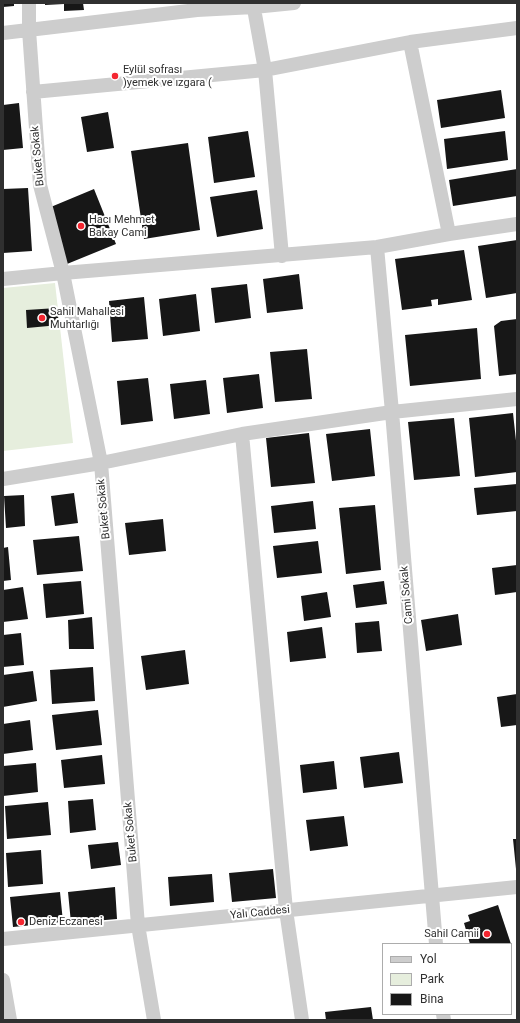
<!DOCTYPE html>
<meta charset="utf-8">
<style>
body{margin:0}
#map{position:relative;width:520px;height:1023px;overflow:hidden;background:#fff;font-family:Roboto,sans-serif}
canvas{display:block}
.frame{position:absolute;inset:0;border:4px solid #303030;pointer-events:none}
.legend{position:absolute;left:382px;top:943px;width:130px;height:72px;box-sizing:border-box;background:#fff;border:1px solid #acacac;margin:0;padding:5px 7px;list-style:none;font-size:12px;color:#303030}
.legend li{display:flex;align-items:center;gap:8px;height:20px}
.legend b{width:20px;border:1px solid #acacac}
</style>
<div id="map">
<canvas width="520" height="1023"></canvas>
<div class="frame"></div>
<ul class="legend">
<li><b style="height:5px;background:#cdcdcd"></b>Yol</li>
<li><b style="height:11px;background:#e6eedd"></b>Park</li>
<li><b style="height:11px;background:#171717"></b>Bina</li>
</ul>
</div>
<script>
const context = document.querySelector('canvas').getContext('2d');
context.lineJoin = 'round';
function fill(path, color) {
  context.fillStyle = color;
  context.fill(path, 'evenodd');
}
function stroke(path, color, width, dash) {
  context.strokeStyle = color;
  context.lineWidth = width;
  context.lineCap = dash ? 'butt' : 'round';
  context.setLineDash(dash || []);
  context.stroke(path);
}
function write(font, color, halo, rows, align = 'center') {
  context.font = font + ' Roboto,sans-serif';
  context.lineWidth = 4;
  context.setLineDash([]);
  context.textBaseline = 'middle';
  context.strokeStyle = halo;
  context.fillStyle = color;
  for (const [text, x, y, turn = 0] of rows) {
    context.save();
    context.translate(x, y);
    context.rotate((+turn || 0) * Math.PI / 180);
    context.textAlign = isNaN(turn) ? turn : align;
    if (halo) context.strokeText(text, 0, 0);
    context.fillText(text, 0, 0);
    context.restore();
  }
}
fill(new Path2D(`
 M55 283 73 443 3 451V288Z`), '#e6eedd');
fill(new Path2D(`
 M3 3H14V6L3 7Z
 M45 3H83L84 10 64 11V4L45 5Z
 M501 90 505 118 441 128 437 100Z
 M19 103 23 148 3 150V105Z
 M108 112 114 148 87 152 81 117Z
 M248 131 255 177 214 183 208 137Z
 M505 131 508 160 447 169 444 139Z
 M188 143 200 230 144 239 131 151Z
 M517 169V196L453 206 449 180Z
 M28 188 32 251 3 253V189Z
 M94 189 116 244 67 264 46 209Z
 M257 190 263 229 217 237 210 197Z
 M517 240V293L486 298 478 246Z
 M464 250 472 300 438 305V299L431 300 432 306 402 310 395 259Z
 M299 274 303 309 267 313 263 279Z
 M247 284 251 318 215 323 211 288Z
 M196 294 200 331 163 336 159 299Z
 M144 297 148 339 112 342 109 301Z
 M57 308 59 325 27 328 26 310Z
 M517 319V374L499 376 494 326 501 321Z
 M477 328 481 379 410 386 405 335Z
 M307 349 312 399 275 402 270 352Z
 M259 374 263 408 227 413 223 378Z
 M148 378 153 421 121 425 117 381Z
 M206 380 210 414 174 419 170 384Z
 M513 413 517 450V472L475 477 469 418Z
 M454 418 460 476 414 480 408 422Z
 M370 429 375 476 332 481 326 434Z
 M309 433 315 483 271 487 266 438Z
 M517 484V511L477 515 474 488Z
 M74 493 78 523 55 526 51 496Z
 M24 495 25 526 6 528 4 496Z
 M313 501 316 529 274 533 271 506Z
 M375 505 381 570 346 574 339 508Z
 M163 519 166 551 129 555 125 523Z
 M79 536 83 571 37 575 33 540Z
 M318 541 322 573 277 578 273 546Z
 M8 547 11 580 3 581V548Z
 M517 565V592L495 595 492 568Z
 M81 581 84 614 46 618 43 584Z
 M384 581 387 604 356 608 353 585Z
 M23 587 28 619 3 622V590Z
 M327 592 331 617 304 621 301 596Z
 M458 614 462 645 426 651 421 620Z
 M92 617 94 649H69L68 620Z
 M379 621 382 651 357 653 355 623Z
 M322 627 326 658 290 662 287 632Z
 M21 633 24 665 3 667V635Z
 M185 650 189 684 146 690 141 656Z
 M93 667 95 701 52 704 50 670Z
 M33 671 37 701 3 707V675Z
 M517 694V725L501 727 497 697Z
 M98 710 102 745 56 750 52 715Z
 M30 720 33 750 3 754V724Z
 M399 752 403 783 364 788 360 757Z
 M102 755 105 784 64 788 61 760Z
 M334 761 337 789 303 793 300 765Z
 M36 763 38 792 3 796V766Z
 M93 799 96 830 70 833 68 801Z
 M48 802 51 835 7 839 5 806Z
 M344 816 348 846 310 851 306 820Z
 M513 839H517V869H516Z
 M118 842 121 865 91 869 88 845Z
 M41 850 43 884 8 887 6 853Z
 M273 869 276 898 232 902 229 873Z
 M212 874 214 902 170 906 168 877Z
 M115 887 117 919 71 923 68 892Z
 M60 892 63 922 13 927 10 897Z
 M498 905 511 944H470L464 923 470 921 468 915Z
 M371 1007 373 1020H326L325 1012Z`), '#171717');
stroke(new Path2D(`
 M29 3V30L40 185 63 273 101 463 138 925 154 1020
 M253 3 265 70 282 256
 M3 33 197 10 254 7 294 3
 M410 42 449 234
 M33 92 265 70 410 42 517 28
 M377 247 392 412 436 944
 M3 279 63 273 377 247 449 234 517 224
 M242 434 286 910 302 1020
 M3 479 101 463 242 434 392 412 517 399
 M3 939 517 887
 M3 980 10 1020
 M443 1014 444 1020`), '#cdcdcd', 14);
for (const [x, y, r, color] of [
 [115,76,4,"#f42630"],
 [81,226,4,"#f42630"],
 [42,318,4,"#f42630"],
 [21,922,4,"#f42630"],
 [487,934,4,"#f42630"]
]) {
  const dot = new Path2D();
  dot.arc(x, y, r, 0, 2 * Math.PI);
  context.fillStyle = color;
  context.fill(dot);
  stroke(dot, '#fff', 1.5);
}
write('11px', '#303030', '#fff', [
 ["Eylül sofrası",123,70],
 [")yemek ve ızgara (",123,83],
 ["Hacı Mehmet",89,220],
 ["Bakay Cami",89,233],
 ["Sahil Mahallesi",50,312],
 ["Muhtarlığı",50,325],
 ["Deniz Eczanesi",29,922],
 ["Sahil Camii",479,934,"right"]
], 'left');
write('11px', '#303030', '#fff', [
 ["Buket Sokak",38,156,-95],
 ["Buket Sokak",104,509,-95],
 ["Cami Sokak",407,595,-95],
 ["Buket Sokak",131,832,-95],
 ["Yalı Caddesi",260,913,-6]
]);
</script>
